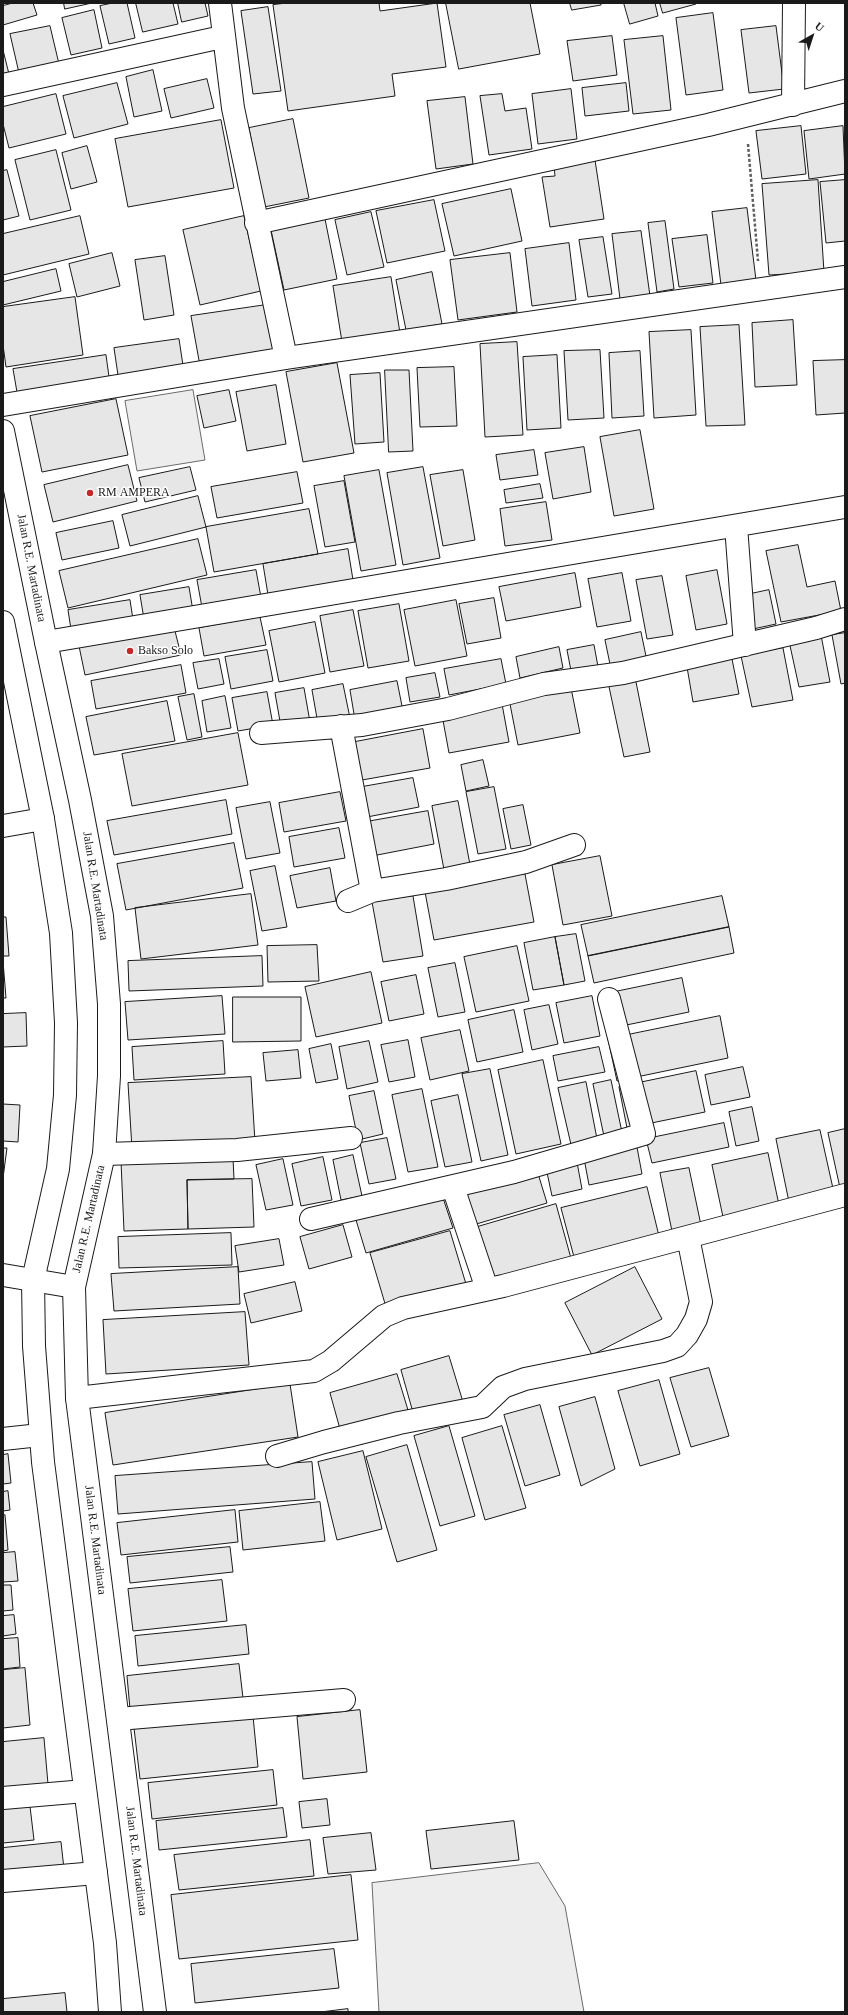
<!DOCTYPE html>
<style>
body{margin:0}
#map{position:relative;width:848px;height:2015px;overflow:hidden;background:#fff;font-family:Georgia,serif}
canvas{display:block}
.frame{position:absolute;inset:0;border:4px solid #1a1a1a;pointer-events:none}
.north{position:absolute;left:792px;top:16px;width:40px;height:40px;-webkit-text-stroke:3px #fff;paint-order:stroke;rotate:39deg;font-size:11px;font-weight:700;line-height:16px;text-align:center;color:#1a1a1a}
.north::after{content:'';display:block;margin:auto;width:14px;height:18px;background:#1a1a1a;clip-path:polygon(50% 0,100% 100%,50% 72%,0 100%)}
</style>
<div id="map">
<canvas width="848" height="2015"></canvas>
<div class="frame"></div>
<div class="north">U</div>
</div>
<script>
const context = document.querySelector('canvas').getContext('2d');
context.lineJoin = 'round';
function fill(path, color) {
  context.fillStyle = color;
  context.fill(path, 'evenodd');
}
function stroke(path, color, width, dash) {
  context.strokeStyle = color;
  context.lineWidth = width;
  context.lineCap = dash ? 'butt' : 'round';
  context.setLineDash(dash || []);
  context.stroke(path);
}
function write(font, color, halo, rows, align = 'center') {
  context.font = font + ' Georgia,serif';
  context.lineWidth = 3;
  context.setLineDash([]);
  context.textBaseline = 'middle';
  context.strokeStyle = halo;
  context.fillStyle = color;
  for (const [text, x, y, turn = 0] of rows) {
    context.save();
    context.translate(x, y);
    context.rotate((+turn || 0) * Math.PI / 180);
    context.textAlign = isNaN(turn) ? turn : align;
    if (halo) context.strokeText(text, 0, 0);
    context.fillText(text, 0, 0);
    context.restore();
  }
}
const built = new Path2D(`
 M193 390 205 460 137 471 125 401Z
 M539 1863 565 1906 584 2012H379L372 1883Z`);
fill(built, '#ededed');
stroke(built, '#6a6a6a', 1);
const building = new Path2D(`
 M13 3H33L37 15 3 25V6Z
 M64 3H92L65 9Z
 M113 3H127L135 38 109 44 100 6Z
 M136 3H173L178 24 143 32Z
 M178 3H205L208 16 182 22Z
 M287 3H379L380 11 437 3 446 67 392 74 395 96 288 111 273 5Z
 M446 3H530L540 54 459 69Z
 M570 3H601V5L572 10Z
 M624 3H655L658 16 630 24Z
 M660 3H696V4L663 13Z
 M268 7 281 91 253 94 241 11Z
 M94 10 102 48 71 55 62 18Z
 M713 13 723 90 686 95 676 18Z
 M50 26 59 64 19 73 10 34Z
 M776 26 784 89 749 93 741 30Z
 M612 36 617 75 573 81 567 41Z
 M663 36 671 110 633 114 624 40Z
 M3 50 10 78 3 80Z
 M153 70 162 111 134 117 126 77Z
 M207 79 214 108 171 118 164 89Z
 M117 83 128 124 74 138 63 96Z
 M626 83 629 111 585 116 582 88Z
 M571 89 577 139 538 144 532 94Z
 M56 94 66 134 9 148 3 124V107Z
 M502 94 505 111 526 108 532 149 489 155 480 96Z
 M465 97 473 164 436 169 427 101Z
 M293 119 309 198 264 207 249 128Z
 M221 120 234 188 128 207 115 139Z
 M801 126 806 174 762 179 756 131Z
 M843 126 845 174 809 179 804 131Z
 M87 146 97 182 71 189 62 153Z
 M56 150 71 210 30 220 15 160Z
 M595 160 604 219 550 227 542 177 555 176 554 166Z
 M7 170 19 216 3 220V171Z
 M818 180 824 272 769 275 762 184Z
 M845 180V241L826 243 820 182Z
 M511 189 522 241 454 256 442 204Z
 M434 200 445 251 387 263 376 211Z
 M747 208 756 280 721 285 712 212Z
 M371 212 384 267 347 275 335 220Z
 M80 216 89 254 3 275V234Z
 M244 216 261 291 200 305 183 230Z
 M325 219 337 279 284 290 271 230Z
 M665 221 674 289 657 292 648 223Z
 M641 231 650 296 620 299 612 234Z
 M707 235 713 283 679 287 672 239Z
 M603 237 612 294 588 297 579 240Z
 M569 243 576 300 532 306 525 249Z
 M112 253 120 286 77 297 69 264Z
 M510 253 517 312 458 320 450 260Z
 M165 256 174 315 144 320 135 260Z
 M56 269 61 291 3 305V282Z
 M432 272 442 324 406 330 396 280Z
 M391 277 400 333 342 342 333 286Z
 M75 297 83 355 6 367 3 345V307Z
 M266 305 274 355 200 366 191 316Z
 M793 320 797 385 755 387 752 323Z
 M739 325 745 425 706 426 700 327Z
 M691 330 696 415 654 418 649 332Z
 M179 339 184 372 119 382 114 348Z
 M517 342 523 435 485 437 480 344Z
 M600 350 604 418 568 420 564 351Z
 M640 351 644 416 612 418 609 353Z
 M106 355 110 384 18 398 13 369Z
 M557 355 561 428 527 430 523 357Z
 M845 360V413L816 415 813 361Z
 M337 363 354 453 303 462 286 372Z
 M454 367 457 426 420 427 417 368Z
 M385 370H409L413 451 389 452Z
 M380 373 384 442 355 444 350 375Z
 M276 385 286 444 247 451 236 392Z
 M229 390 236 421 204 428 197 396Z
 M116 399 128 455 42 472 30 416Z
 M640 430 654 509 614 516 600 437Z
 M584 447 591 492 553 499 545 453Z
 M534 450 538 475 500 480 496 455Z
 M128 465 137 501 53 522 44 485Z
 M190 467 196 490 145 502 139 478Z
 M423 467 440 558 403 565 387 473Z
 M379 470 396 565 361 571 344 476Z
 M463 470 475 540 443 546 430 475Z
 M297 472 303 503 217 518 211 487Z
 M344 481 355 542 325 547 314 486Z
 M540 484 543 498 506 503 504 490Z
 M198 496 206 527 130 546 122 515Z
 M546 502 552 540 505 546 500 509Z
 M309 509 318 554 214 572 206 527Z
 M113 521 119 548 62 560 56 533Z
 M198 539 207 575 68 608 59 571Z
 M798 545 807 587 835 581 841 611 781 622 766 551Z
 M348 549 354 586 269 601 263 564Z
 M256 570 262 603 203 613 197 580Z
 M717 570 727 624 696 630 686 576Z
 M575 573 581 607 506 621 499 587Z
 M622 573 631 621 597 627 588 579Z
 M662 576 673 635 647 639 636 580Z
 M189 587 193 611 144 619 140 595Z
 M769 590 776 624 753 629 746 595Z
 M494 598 501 638 467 644 459 604Z
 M130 600 134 626 72 636 68 610Z
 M456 600 467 656 415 666 404 610Z
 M399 604 409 661 368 668 358 611Z
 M353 610 364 666 330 672 320 616Z
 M260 617 266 645 204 656 199 628Z
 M315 622 325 673 279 682 269 631Z
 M174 627 181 655 85 675 79 646Z
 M641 632 647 661 611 669 605 640Z
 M845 633V683L841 684 832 635Z
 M821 635 830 682 799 687 789 641Z
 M594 645 599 672 572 676 567 650Z
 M559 647 563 668 520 678 516 657Z
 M783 648 793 700 752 707 741 656Z
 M267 650 273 681 231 689 225 657Z
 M219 659 224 684 198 689 193 663Z
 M501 659 506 684 449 695 444 669Z
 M732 659 739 694 693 702 687 667Z
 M181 665 186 693 96 709 91 681Z
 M435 673 440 697 410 702 406 678Z
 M635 677 650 752 624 757 608 682Z
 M397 681 403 711 355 720 350 690Z
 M343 684 350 718 318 724 312 690Z
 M304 688 310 722 281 727 275 693Z
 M571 688 580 733 518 745 509 699Z
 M267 692 273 725 238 731 232 698Z
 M194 694 202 737 187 740 178 697Z
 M225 696 231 728 207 732 202 701Z
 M167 701 175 741 94 755 86 717Z
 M502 704 509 742 449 753 442 715Z
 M423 729 430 768 362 780 355 742Z
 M238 733 248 785 132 806 122 754Z
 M483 760 489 786 466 791 461 765Z
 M413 778 419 807 367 817 362 787Z
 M494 787 506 849 478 854 466 792Z
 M340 792 346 821 284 832 279 803Z
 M226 800 232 834 114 855 107 821Z
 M458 801 471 870 445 875 432 806Z
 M270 802 280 853 246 859 236 808Z
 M523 805 531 845 511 849 503 809Z
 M428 811 434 844 372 856 366 822Z
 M339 828 345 858 294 867 289 837Z
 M234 843 243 888 126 910 117 864Z
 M600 856 612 916 563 925 552 865Z
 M275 866 287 927 262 931 250 871Z
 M330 868 336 901 297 908 290 876Z
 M525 874 534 922 434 940 425 892Z
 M251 894 258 945 141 959 135 908Z
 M413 896 423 956 383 962 372 902Z
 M722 896 729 927 588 956 581 925Z
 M3 917H6L9 956H3Z
 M729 927 734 953 594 983 588 956Z
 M576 934 585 981 564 985 555 937Z
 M555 937 564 985 533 990 524 943Z
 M317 945 319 981 268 982 267 946Z
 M517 946 529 1001 476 1012 464 957Z
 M262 956 263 986 129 991 128 961Z
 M3 961 6 998H3Z
 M455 963 465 1012 438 1017 428 968Z
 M371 972 382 1023 316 1037 305 987Z
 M416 975 424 1014 389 1021 381 982Z
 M682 978 689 1012 612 1028 605 994Z
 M222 996 225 1034 128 1040 125 1002Z
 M592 996 600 1036 564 1043 556 1003Z
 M233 997H301V1041L233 1042Z
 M549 1005 558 1044 532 1050 524 1010Z
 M514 1010 523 1052 477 1062 468 1020Z
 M26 1013 27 1046 3 1047V1014Z
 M720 1016 728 1058 617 1081 608 1039Z
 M460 1030 469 1071 430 1080 421 1038Z
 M408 1040 415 1077 389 1082 381 1045Z
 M223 1041 225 1074 134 1080 132 1047Z
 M369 1041 378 1082 347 1089 339 1047Z
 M331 1044 338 1079 316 1083 309 1049Z
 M599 1047 605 1072 558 1081 553 1056Z
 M298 1050 301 1078 266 1081 263 1053Z
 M543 1060 561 1144 516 1154 498 1070Z
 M743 1067 750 1097 711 1105 705 1075Z
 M490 1069 508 1155 481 1161 462 1074Z
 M696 1071 705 1112 627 1128 619 1087Z
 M251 1077 255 1142 132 1149 128 1083Z
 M611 1080 623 1137 605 1141 593 1084Z
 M586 1082 598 1144 572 1149 558 1088Z
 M422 1089 438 1167 408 1172 392 1095Z
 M374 1091 383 1134 358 1140 349 1096Z
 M458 1095 472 1162 445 1167 431 1101Z
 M3 1104 20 1105 18 1142 3 1141Z
 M752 1107 759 1141 736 1146 729 1112Z
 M724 1123 729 1147 652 1163 646 1139Z
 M845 1129V1187L840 1188 828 1133Z
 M820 1130 834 1193 789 1202 776 1139Z
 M387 1138 396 1179 369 1184 360 1143Z
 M636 1142 642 1174 589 1185 583 1153Z
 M3 1148H7L3 1178Z
 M768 1153 779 1205 723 1217 712 1165Z
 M353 1155 362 1196 341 1200 333 1160Z
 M323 1157 332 1200 301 1206 292 1164Z
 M576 1157 582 1189 552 1196 545 1163Z
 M233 1158 234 1179 187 1180 188 1229 124 1231 121 1161Z
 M283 1159 293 1205 266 1210 256 1165Z
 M536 1167 547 1203 473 1225 462 1189Z
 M689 1168 702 1230 673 1236 660 1173Z
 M252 1179 254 1227 188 1229 187 1180Z
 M647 1187 659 1236 574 1257 561 1208Z
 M442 1195 453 1228 366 1253 356 1220Z
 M556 1204 572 1262 491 1285 474 1228Z
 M343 1225 352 1257 309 1269 300 1237Z
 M450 1231 466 1284 386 1307 370 1253Z
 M231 1233 232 1265 119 1268 118 1237Z
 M279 1239 284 1265 239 1272 235 1246Z
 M238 1267 240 1304 114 1311 111 1274Z
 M635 1267 662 1319 592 1355 565 1303Z
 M295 1282 302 1311 251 1323 244 1294Z
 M245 1312 249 1365 106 1374 103 1320Z
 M449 1356 463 1402 414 1416 401 1370Z
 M709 1368 729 1436 691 1447 670 1378Z
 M397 1374 408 1410 340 1429 330 1393Z
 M659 1380 680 1454 640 1466 618 1391Z
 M290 1384 298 1437 113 1465 105 1413Z
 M595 1397 615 1469 581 1486 559 1407Z
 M540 1405 560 1475 525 1486 504 1415Z
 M449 1426 475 1516 440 1526 414 1436Z
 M502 1426 526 1508 485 1520 462 1438Z
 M407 1445 437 1550 397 1562 366 1457Z
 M363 1451 382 1529 337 1540 318 1462Z
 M8 1454 11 1483 3 1484V1455Z
 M312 1462 315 1499 118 1514 115 1476Z
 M8 1491 10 1510 3 1511V1492Z
 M320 1502 325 1541 243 1550 239 1511Z
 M235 1510 238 1542 121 1555 117 1523Z
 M5 1515 8 1550 3 1551V1516Z
 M230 1547 233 1572 130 1583 127 1557Z
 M15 1552 18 1581 3 1582V1553Z
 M222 1580 227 1621 133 1631 128 1589Z
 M3 1585H11L13 1610 3 1611Z
 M14 1615 16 1634 3 1636V1616Z
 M246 1625 249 1654 138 1666 135 1636Z
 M18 1638 20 1667 3 1669V1639Z
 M239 1664 243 1698 130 1709 127 1676Z
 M25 1668 30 1725 3 1728V1670Z
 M360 1710 367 1772 303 1779 297 1717Z
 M253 1716 258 1767 140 1779 134 1728Z
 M44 1738 48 1784 3 1788V1742Z
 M273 1770 277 1805 152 1819 148 1783Z
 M29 1798 34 1840 3 1843V1801Z
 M327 1799 330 1825 302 1828 299 1802Z
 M283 1808 287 1837 159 1850 156 1821Z
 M514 1821 519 1860 431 1869 426 1831Z
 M371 1833 376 1870 328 1874 323 1838Z
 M310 1840 314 1876 179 1890 174 1855Z
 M61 1842 64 1869 3 1875V1848Z
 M351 1875 358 1940 179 1959 171 1895Z
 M334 1949 339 1988 195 2003 191 1964Z
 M65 1993 67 2012H3V1999Z
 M348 2009V2012H321Z`);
fill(building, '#e6e6e6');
stroke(building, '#1a1a1a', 1);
const street = new Path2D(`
 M220 3 233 108 286 358
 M3 85 222 37
 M793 105 794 3
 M256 223 708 125 845 91
 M3 405 286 358 845 277
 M736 526 745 645
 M46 642 845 507
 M341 726 372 891
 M261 733 362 725 448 709 544 684 623 673 816 628 845 619
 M3 826 43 819
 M348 901 372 891 446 879 526 862 574 845
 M104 1154 237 1150 351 1138
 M453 1187 487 1289
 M311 1219 514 1172 644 1134 609 999
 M3 1275 74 1287
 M77 1398 314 1371 331 1361 384 1316 403 1308 503 1286 845 1195
 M3 1439 40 1435
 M277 1456 324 1442 399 1423 482 1407 503 1387 525 1379 663 1351 677 1346 687 1335 696 1319 701 1302 688 1237
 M118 1719 344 1700
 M3 1798 85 1791
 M3 1881 96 1873`);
const secondary = new Path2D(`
 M3 431 46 642 80 800 102 916 109 1004V1076L104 1154 74 1287 77 1398 155 2012
 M3 622 43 819 61 933 66 1023 65 1095 58 1169 33 1280 34 1346 43 1462 105 1943 110 2012`);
stroke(street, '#1a1a1a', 24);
stroke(secondary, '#1a1a1a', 24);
stroke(new Path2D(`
 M748 144 758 261`), '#5f5f5f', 2.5, [3, 2]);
stroke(street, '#fff', 22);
stroke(secondary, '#fff', 22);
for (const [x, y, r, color] of [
 [90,493,4,"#c62828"],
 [130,651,4,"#c62828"]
]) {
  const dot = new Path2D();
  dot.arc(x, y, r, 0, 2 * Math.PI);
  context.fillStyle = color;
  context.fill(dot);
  stroke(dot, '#fff', 1.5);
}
write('12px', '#1a1a1a', '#fff', [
 ["RM AMPERA",98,493],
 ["Bakso Solo",138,651]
], 'left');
write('12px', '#1a1a1a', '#fff', [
 ["Jalan R.E. Martadinata",31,568,79],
 ["Jalan R.E. Martadinata",95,886,81],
 ["Jalan R.E. Martadinata",89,1219,-77],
 ["Jalan R.E. Martadinata",95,1540,83],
 ["Jalan R.E. Martadinata",136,1861,83]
]);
</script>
